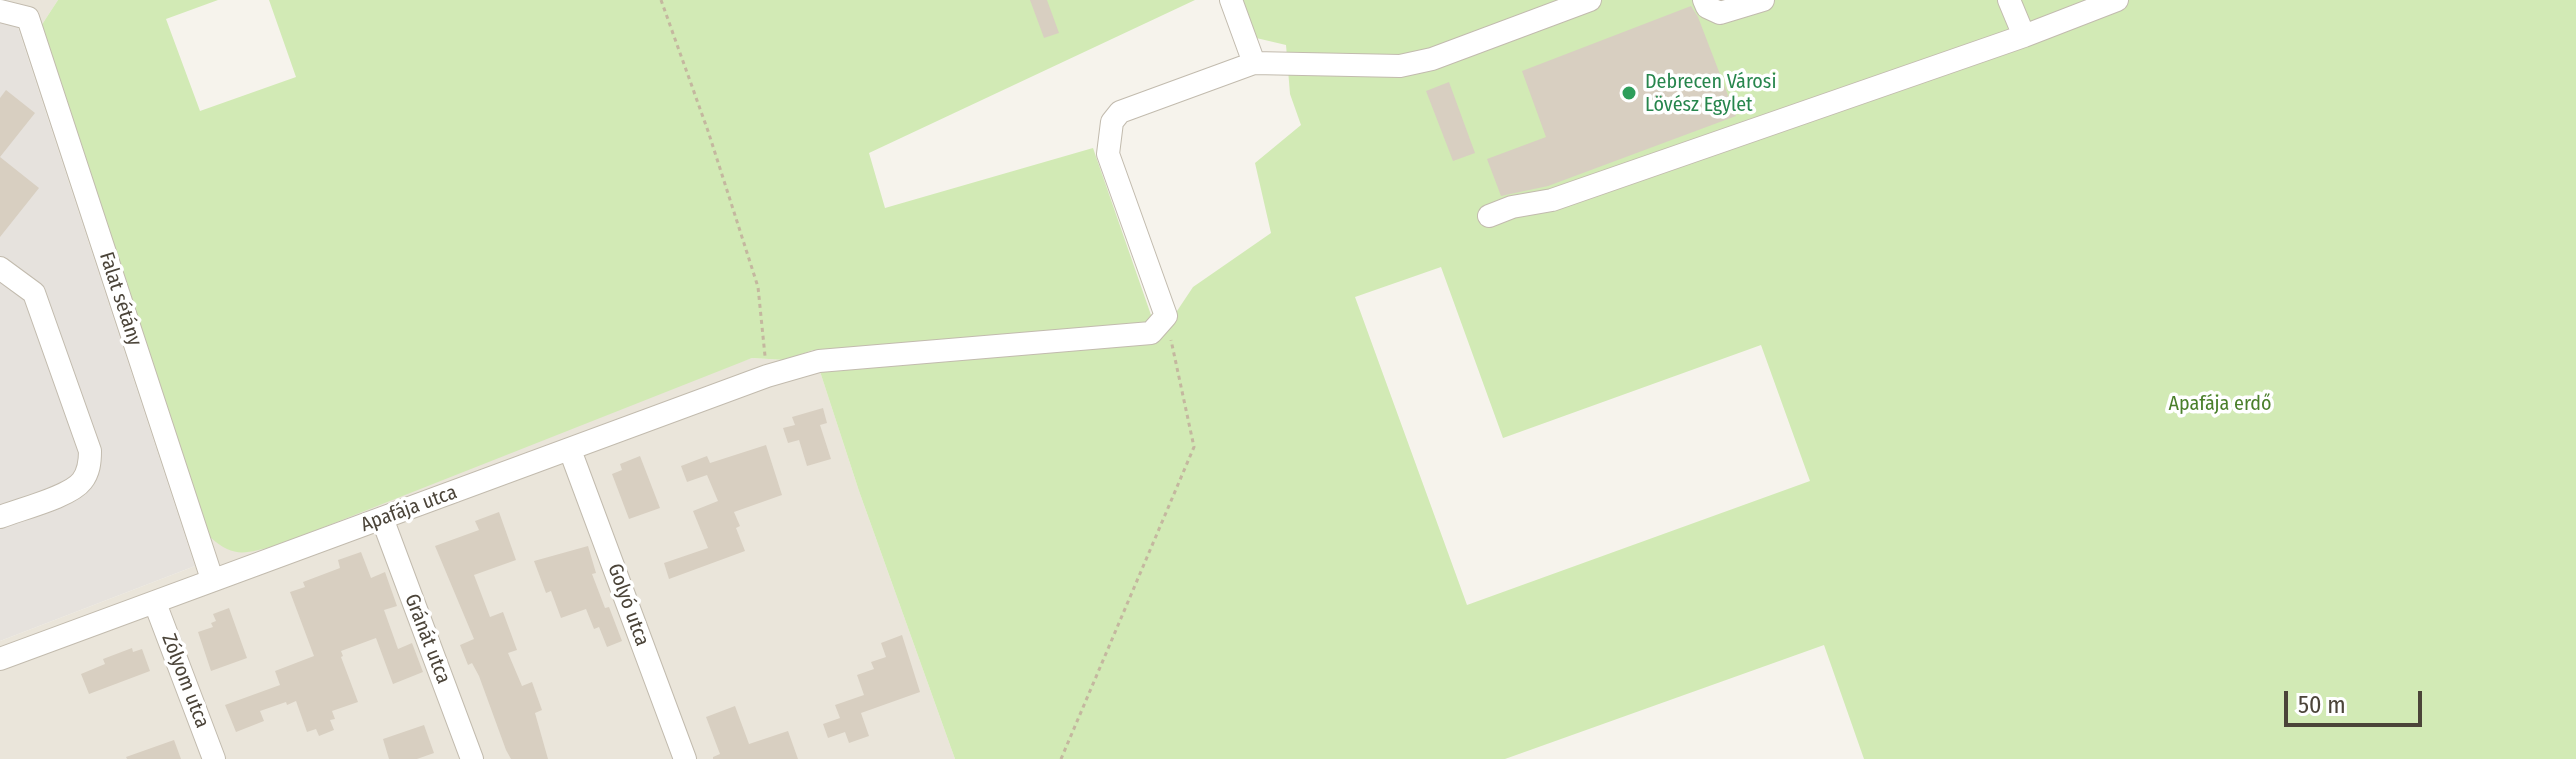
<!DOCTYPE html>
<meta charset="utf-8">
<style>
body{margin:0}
#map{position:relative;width:2576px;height:759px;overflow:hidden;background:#f6f3ec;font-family:"Fira Sans Condensed",sans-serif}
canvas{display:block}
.scale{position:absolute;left:2284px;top:691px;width:138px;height:36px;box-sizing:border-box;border:4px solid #4b4439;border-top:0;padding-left:10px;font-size:24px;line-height:28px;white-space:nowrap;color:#4b4439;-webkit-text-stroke:6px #fff;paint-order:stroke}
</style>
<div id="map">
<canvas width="2576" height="759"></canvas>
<div class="scale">50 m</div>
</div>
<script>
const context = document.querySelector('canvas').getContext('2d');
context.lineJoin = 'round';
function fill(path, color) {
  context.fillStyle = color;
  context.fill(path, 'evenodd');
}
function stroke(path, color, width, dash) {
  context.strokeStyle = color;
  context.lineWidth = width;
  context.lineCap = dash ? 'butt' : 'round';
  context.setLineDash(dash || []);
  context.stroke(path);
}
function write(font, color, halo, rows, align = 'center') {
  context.font = font + ' "Fira Sans Condensed",sans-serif';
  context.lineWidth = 7;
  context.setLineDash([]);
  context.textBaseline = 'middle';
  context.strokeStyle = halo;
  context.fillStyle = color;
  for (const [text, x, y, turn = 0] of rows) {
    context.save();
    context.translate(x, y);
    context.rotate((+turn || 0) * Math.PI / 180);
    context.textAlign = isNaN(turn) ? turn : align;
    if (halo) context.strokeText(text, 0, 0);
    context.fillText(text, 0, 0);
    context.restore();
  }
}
fill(new Path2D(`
 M9 0H58L41 26 210 537 752 358 785 360 813 350 859 491 955 759H0V641L195 566Z`), '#eae5da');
fill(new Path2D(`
 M0 0H9L195 566 0 641Z`), '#e6e2dd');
fill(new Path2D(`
 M58 0H218L166 19 200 111 296 77 269 0H1195L869 153 885 208 1093 148 1159 338 1193 287 1271 233 1255 163 1301 125 1290 94 1286 45 1252 37 1237 0H2576V759H1864L1824 645 1505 759H955L859 491 813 350 785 360 752 358 276 546C247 552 235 560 210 537L41 26ZM1441 267 1503 438 1761 345 1810 481 1467 605 1355 297Z`), '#d2eab5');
fill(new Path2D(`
 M1030 0H1047L1059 33 1044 38Z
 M1691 6 1698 17 1736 116 1548 186 1501 196 1487 159 1546 137 1522 71Z
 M1449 82 1475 153 1453 161 1426 91Z
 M6 90 35 113 0 157V98Z
 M0 157 39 188 0 237Z
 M823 408 827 423 820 425 831 459 807 466 799 440 788 443 783 428 795 425 792 417Z
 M766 445 782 495 734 512 740 526 736 528 745 551 669 579 664 563 708 548 693 511 718 501 707 475 687 482 681 466 707 456 710 463Z
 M640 456 660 508 629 519 612 474 622 470 620 464Z
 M499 512 516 560 474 575 490 617 503 612 517 650 508 653 522 686 532 682 542 710 535 713 548 759H511L506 750 479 676 472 663 468 665 460 645 474 639 435 546 479 530 475 521Z
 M588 546 596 573 592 574 605 608 609 607 622 641 607 647 599 627 594 629 586 609 561 618 551 591 546 593 534 561Z
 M361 552 371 578 385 572 397 606 384 610 398 649 412 643 423 672 393 684 376 638 341 651 343 656 341 657 358 702 332 711 335 719 330 720 334 730 319 736 316 729 307 732 296 701 287 705 286 702 260 711 264 721 236 732 225 705 280 685 275 671 314 656 290 592 305 587 303 582 340 568 338 560Z
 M229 608 247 658 211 671 198 632 213 627 211 623 216 621 213 614Z
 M902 635 920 692 861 713 869 736 849 743 845 732 828 738 823 724 840 718 835 705 864 695 857 675 874 669 871 662 886 657 881 643Z
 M132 648 133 652 142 649 150 671 89 694 81 674 105 664 103 659Z
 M735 706 749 744 788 731 798 759H713V757L720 754 706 717Z
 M424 725 434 753 417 759H389L383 739Z
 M174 740 181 759H127L126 757Z`), '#d8cfc1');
const minor = new Path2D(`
 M1231 0 1254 63
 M1704 0 1707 7 1720 13 1763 0
 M2009 0 2024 36
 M0 11 28 18 212 579
 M1489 216 1512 207 1552 200 2024 36 2117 0
 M0 268 34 293 90 451C90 462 89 472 82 481 70 497 20 509 0 517
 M570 450 685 759
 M382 518 472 759
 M155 603 214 759
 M0 659 767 376 819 361 1151 333 1166 316 1108 154 1112 122 1120 112 1254 63 1400 66 1432 59 1590 0`);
stroke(minor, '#c2bbae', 24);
stroke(new Path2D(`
 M661 0 708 131 758 287 765 356
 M1061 759 1194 447 1171 340`), '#c4b79f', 3, [4, 4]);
stroke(minor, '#fff', 22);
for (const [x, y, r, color] of [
 [1629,93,8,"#2e9e5b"]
]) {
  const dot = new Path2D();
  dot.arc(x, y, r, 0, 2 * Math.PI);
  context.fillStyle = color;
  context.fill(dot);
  stroke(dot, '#fff', 3);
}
write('20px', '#27864d', '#fff', [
 ["Debrecen Városi",1645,82],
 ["Lövész Egylet",1645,105]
], 'left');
write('20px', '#4b4439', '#fff', [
 ["Falat sétány",120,299,72],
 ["Apafája utca",409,509,-20],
 ["Golyó utca",628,605,70],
 ["Gránát utca",427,639,69],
 ["Zólyom utca",185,681,69]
]);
write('20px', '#4a7f2a', '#fff', [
 ["Apafája erdő",2220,404]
]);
</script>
